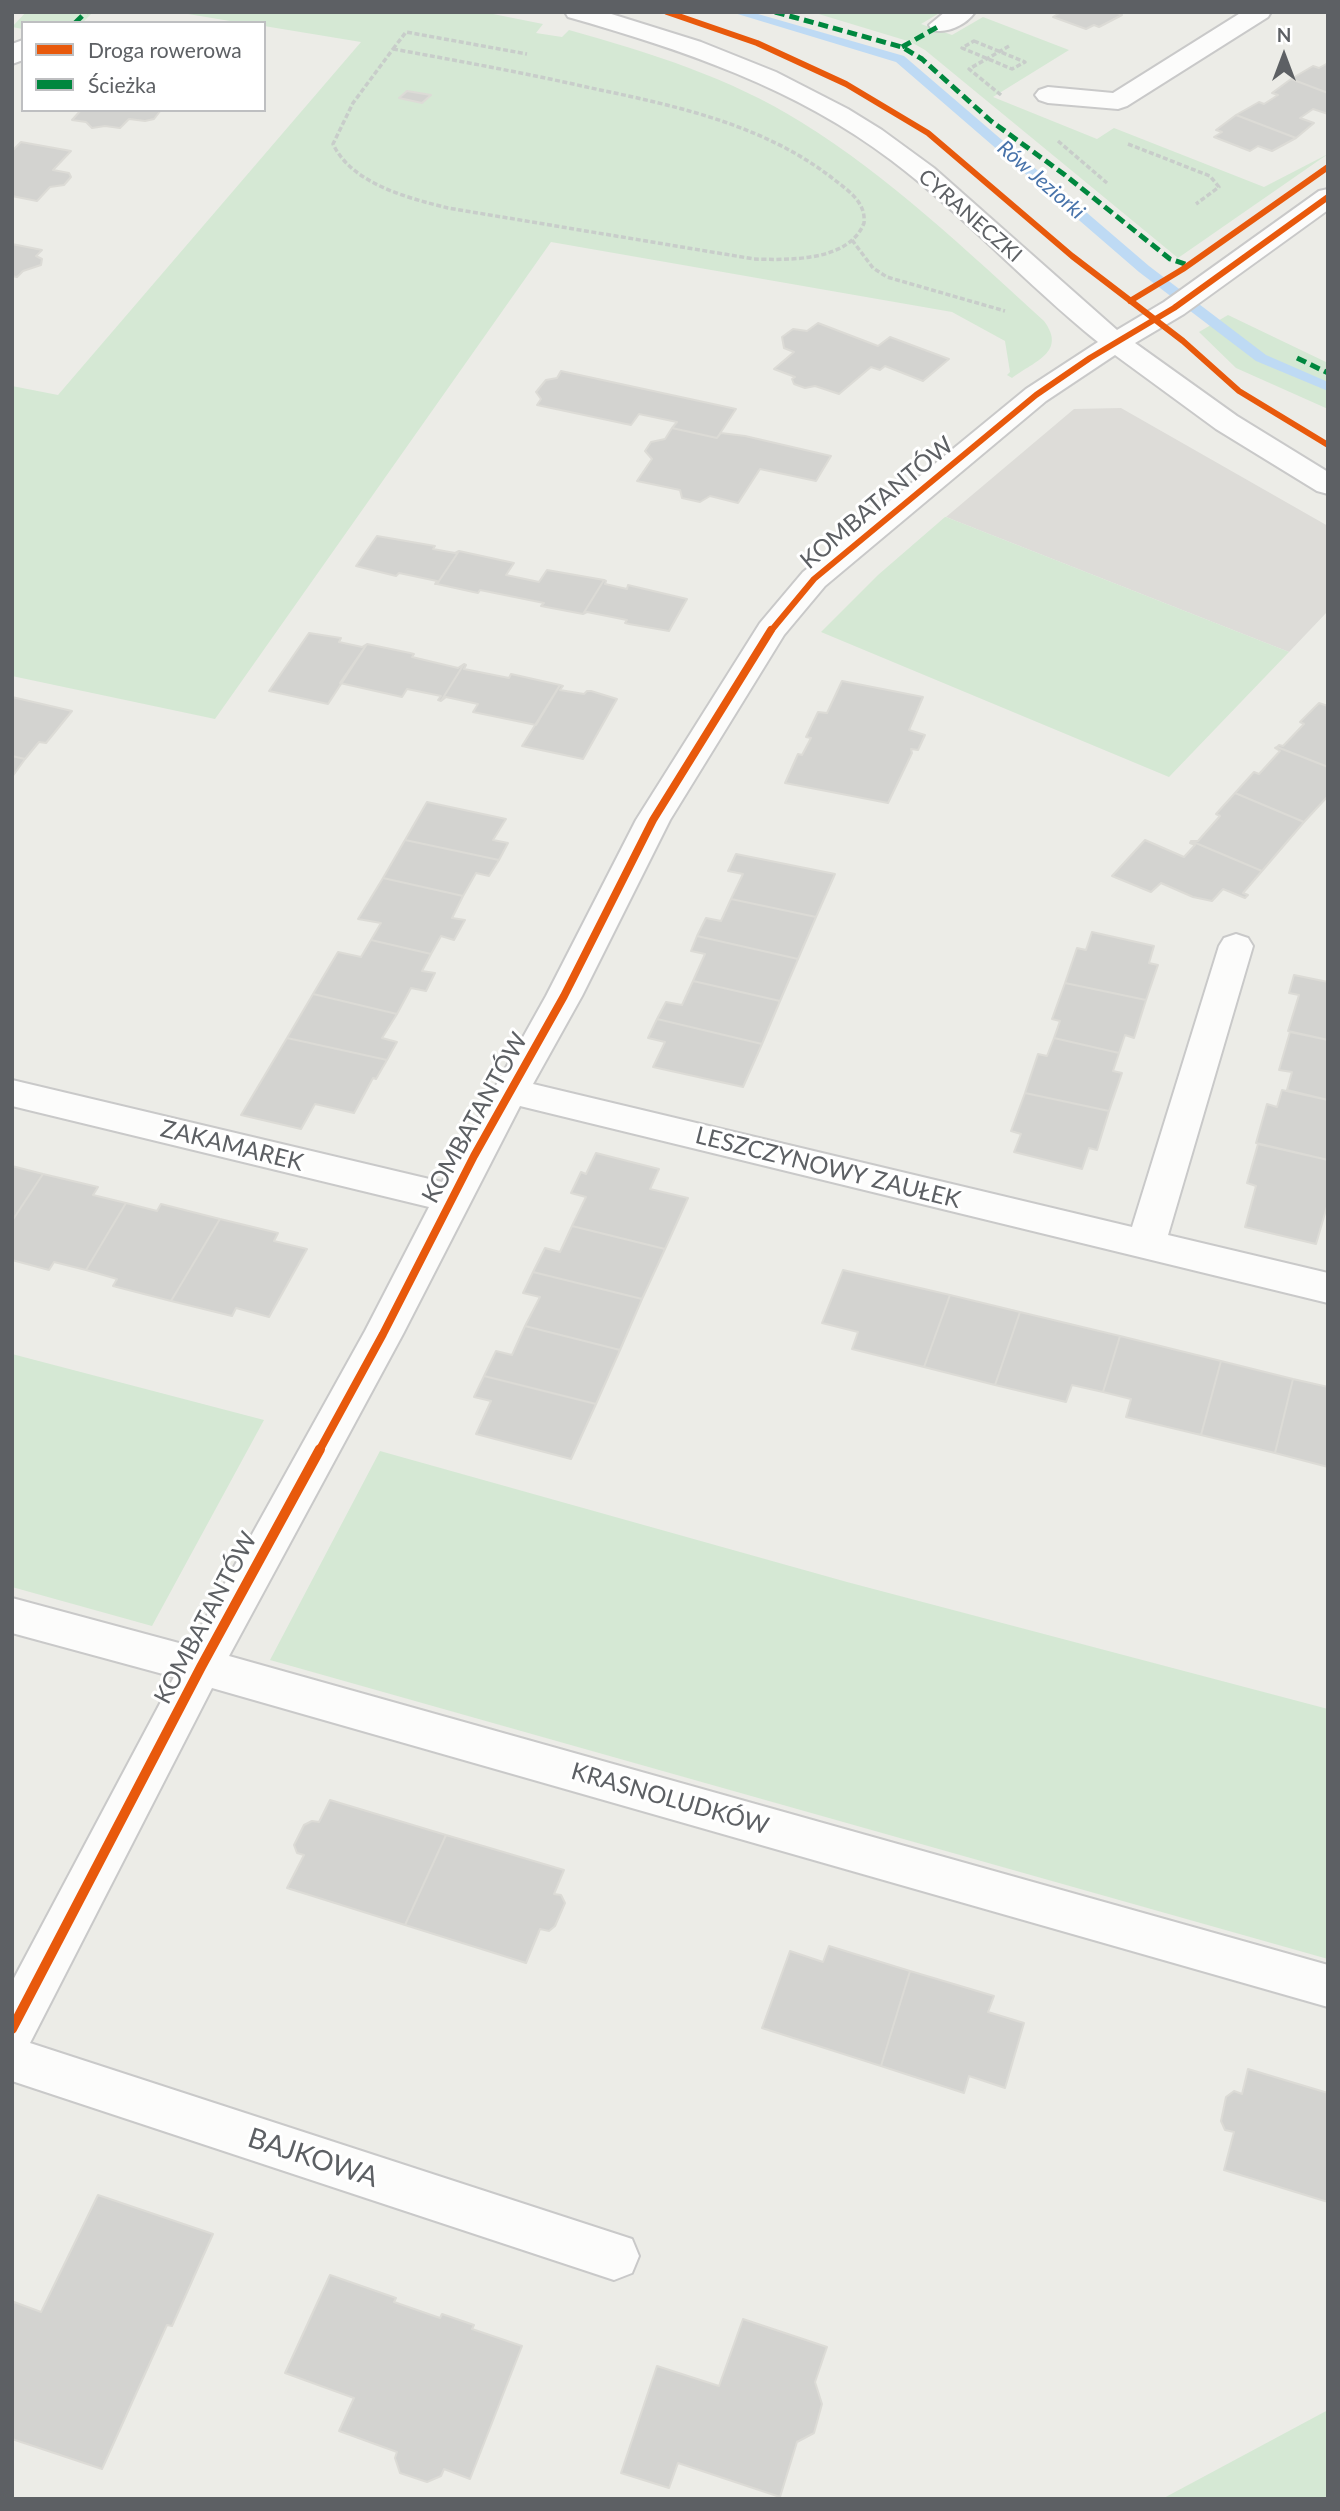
<!DOCTYPE html>
<meta charset="utf-8">
<style>
body{margin:0}
#map{position:relative;width:1340px;height:2511px;overflow:hidden;background:#ecece7;font-family:Lato,sans-serif}
canvas{display:block}
.frame{position:absolute;inset:0;border:14px solid #5d6064;pointer-events:none}
.legend{position:absolute;left:21px;top:21px;width:245px;height:91px;box-sizing:border-box;background:#fff;border:2px solid #bebfc1;margin:0;padding:9px 12px;list-style:none;font-size:21px;color:#5d6064}
.legend li{display:flex;align-items:center;gap:14px;height:35px}
.legend b{width:35px;border:2px solid #bebfc1}
.north{position:absolute;left:1249px;top:21px;width:70px;height:70px;-webkit-text-stroke:5px #fff;paint-order:stroke;rotate:0deg;font-size:19px;font-weight:700;line-height:28px;text-align:center;color:#5d6064}
.north::after{content:'';display:block;margin:auto;width:24px;height:32px;background:#5d6064;clip-path:polygon(50% 0,100% 100%,50% 72%,0 100%)}
</style>
<div id="map">
<canvas width="1340" height="2511"></canvas>
<div class="frame"></div>
<ul class="legend">
<li><b style="height:9px;background:#e8590c"></b>Droga rowerowa</li>
<li><b style="height:9px;background:#00873e"></b>Ścieżka</li>
</ul>
<div class="north">N</div>
</div>
<script>
const context = document.querySelector('canvas').getContext('2d');
context.lineJoin = 'round';
function fill(path, color) {
  context.fillStyle = color;
  context.fill(path, 'evenodd');
}
function stroke(path, color, width, dash) {
  context.strokeStyle = color;
  context.lineWidth = width;
  context.lineCap = dash ? 'butt' : 'round';
  context.setLineDash(dash || []);
  context.stroke(path);
}
function write(font, color, halo, rows, align = 'center') {
  context.font = font + ' Lato,sans-serif';
  context.lineWidth = 6;
  context.setLineDash([]);
  context.textBaseline = 'middle';
  context.strokeStyle = halo;
  context.fillStyle = color;
  for (const [text, x, y, turn = 0] of rows) {
    context.save();
    context.translate(x, y);
    context.rotate((+turn || 0) * Math.PI / 180);
    context.textAlign = isNaN(turn) ? turn : align;
    if (halo) context.strokeText(text, 0, 0);
    context.fillText(text, 0, 0);
    context.restore();
  }
}
fill(new Path2D(`
 M1121 408 1328 526V611L1289 652 946 517 1074 409Z`), '#dddcd8');
fill(new Path2D(`
 M26 12H93L82 23H23V29L12 27Z
 M176 12H483L543 24 536 33 562 37 569 30C648 52 731 78 801 122 890 177 967 251 1044 321 1067 352 1035 361 1012 378L1007 375 1010 372 1005 341 952 312 551 242 215 719 12 676V386L58 395 361 42 264 26V23H242Z
 M812 12H941L921 24 952 35 983 17 1069 50 993 97 1097 139 1114 128 1264 187 1328 154 1178 258 925 50 911 42Z
 M1228 315 1328 363V409L1236 368 1199 332Z
 M945 517H946L1289 652 1169 777 821 632 878 575Z
 M12 1354 264 1420 152 1626 12 1587Z
 M380 1451 847 1582 1328 1709V1959L270 1660Z
 M1328 2410V2499H1162Z`), '#d5e8d4');
fill(new Path2D(`
 M731 12H751L904 56 1149 266 1266 355 1328 382V391L1256 361 1139 272 896 62Z`), '#bedaf4');
const building = new Path2D(`
 M1061 12H1115L1122 15 1099 27 1094 25 1086 29 1053 17Z
 M1328 63V93L1291 79 1313 66 1319 68Z
 M1291 79 1328 93V114L1313 109 1300 118 1314 123 1296 138 1236 115 1259 102 1264 104 1278 95 1272 93Z
 M407 91 431 95 422 103 399 98Z
 M81 110H161L154 119 145 121 129 119 120 128 105 126 92 128 86 122 72 120Z
 M1236 115 1296 138 1272 151 1258 146 1250 151 1214 137 1222 132 1216 130Z
 M21 142 71 151 53 170 69 173 71 177 64 185 50 187 37 201 12 196V151Z
 M12 244 42 250 36 256 42 259 41 265 23 271 17 277 12 276Z
 M818 323 878 346 890 337 949 359 923 381 885 366 880 370 871 367 839 394 815 386 805 388 794 384 792 379 795 377 774 369 794 352 784 348 782 337 793 329 807 331Z
 M561 371 736 409 717 438 672 428 677 422 639 414 631 425 537 405 541 399 536 392 546 380 557 378Z
 M672 428 717 438 721 433 745 436 831 456 816 481 760 469 738 503 710 496 700 502 682 498 680 490 637 481 652 459 645 451 651 442 665 439Z
 M377 536 435 546 433 549 455 553 459 551 437 584H435L437 581 399 573 396 576 356 566Z
 M459 551 514 563 506 575 539 582 547 570 604 580 583 614 541 606 544 603 480 590 478 593 437 584Z
 M604 580 606 581 605 584 627 589 628 585 632 586 687 599 669 631 629 624 625 623 627 620 587 612 583 614Z
 M309 633 341 638 339 642 362 647 367 644 328 704 269 691Z
 M367 644 410 653 414 654 412 657 458 668 464 664 441 701 438 700 441 696 407 689 402 697 340 683Z
 M464 664 466 665 464 669 509 678 511 674 560 685 536 725 473 712 478 704 446 697 441 701Z
 M842 681 923 697 909 730 925 735 918 750 911 749 912 753 888 803 785 783 798 754 802 755 811 738 806 737 818 712 827 713Z
 M560 685 563 686 560 690 584 694 587 691H591L617 699 583 759 522 746Z
 M12 697 72 711 46 743 39 742 25 759 12 756Z
 M1319 703 1328 706V767L1277 747 1279 745 1283 746 1304 724 1300 722Z
 M1277 747 1328 767V796L1304 822 1235 793 1254 772 1259 774 1280 751 1275 748Z
 M12 756 25 759 12 777Z
 M1235 793 1304 822 1262 871 1191 841H1198L1220 816 1216 814Z
 M427 802 506 819 493 840 508 843 499 860 405 840Z
 M405 840 499 860 489 876 476 873 463 896 383 878Z
 M1145 840 1184 857 1195 845 1190 843 1191 841 1262 871 1243 893 1248 895 1245 898 1223 889 1212 901 1193 897 1161 883 1151 892 1112 876Z
 M736 854 835 874 816 917 731 899 743 874 728 871Z
 M383 878 463 896 452 918 465 920 454 940 441 936 431 954 371 940 381 923 358 919Z
 M731 899 816 917 798 959 697 936 706 918 721 921Z
 M1092 932 1154 946 1149 963 1158 965 1146 1000 1065 983 1077 948 1086 950Z
 M697 936 798 959 780 1001 693 981 705 954 691 951Z
 M371 940 431 954 422 971 435 973 426 991 411 988 397 1014 313 994 338 952 361 957Z
 M1294 975 1328 982V1040L1288 1031 1299 995 1289 993Z
 M693 981 780 1001 762 1044 657 1019 666 1002 682 1005Z
 M1065 983 1146 1000 1134 1038 1125 1035 1119 1053 1054 1038 1060 1021 1052 1019Z
 M313 994 397 1014 382 1038 397 1042 387 1060 287 1038Z
 M657 1019 762 1044 743 1087 653 1067 665 1042 648 1038Z
 M1290 1032 1328 1040V1100L1287 1090 1292 1072 1279 1070Z
 M287 1038 387 1060 376 1079 373 1078 354 1113 315 1104 301 1129 241 1115Z
 M1054 1038 1119 1053 1113 1071 1122 1073 1109 1111 1025 1093 1038 1054 1047 1056Z
 M1282 1090 1328 1100V1160L1256 1143 1267 1104 1277 1107Z
 M1025 1093 1109 1111 1097 1150 1089 1148 1082 1169 1014 1152 1021 1134 1011 1131Z
 M1258 1144 1328 1160V1203L1316 1244 1245 1227 1256 1186 1247 1183Z
 M596 1153 659 1169 650 1189 688 1198 665 1249 572 1226 586 1197 571 1193 581 1172 586 1174Z
 M12 1166 43 1174 12 1221Z
 M43 1174 98 1187 93 1195 126 1203 86 1270 54 1262 49 1270 12 1260V1221Z
 M126 1203 157 1211 161 1204 220 1219 171 1301 113 1286 117 1279 86 1270Z
 M220 1219 278 1233 274 1241 307 1249 269 1317 236 1308 232 1316 171 1301Z
 M572 1226 665 1249 642 1299 533 1272 545 1248 560 1252Z
 M843 1270 950 1295 924 1367 852 1349 858 1332 822 1323Z
 M533 1272 642 1299 620 1350 525 1326 540 1297 523 1293Z
 M950 1295 1020 1312 995 1385 924 1367Z
 M1020 1312 1120 1336 1103 1392 1072 1385 1066 1402 995 1385Z
 M525 1326 620 1350 596 1404 484 1376 496 1351 512 1355Z
 M1120 1336 1221 1361 1201 1435 1126 1417 1131 1399 1103 1392Z
 M1221 1361 1293 1379 1275 1453 1201 1435Z
 M484 1376 596 1404 571 1459 476 1434 491 1401 474 1397Z
 M1293 1379 1328 1387V1467L1275 1453Z
 M330 1800 446 1835 405 1925 287 1888 304 1855 297 1853 294 1845 304 1825 312 1821 319 1822Z
 M446 1835 564 1870 554 1894 561 1895 565 1903 555 1926 549 1931 540 1929 526 1963 405 1925Z
 M829 1946 910 1971 881 2066 762 2028 790 1951 823 1962Z
 M910 1971 994 1996 988 2012 1024 2023 1005 2088 969 2076 964 2093 881 2066Z
 M1248 2069 1328 2093V2202L1224 2170 1234 2132 1225 2130 1221 2121 1226 2097 1234 2091 1242 2094Z
 M98 2195 213 2234 172 2326 167 2325 102 2469 12 2439V2305L14 2302 41 2312Z
 M330 2275 396 2298 394 2302 440 2318 442 2314 474 2325 472 2329 522 2346 470 2479 444 2469 441 2476 427 2482 400 2473 395 2458 397 2452 339 2431 354 2398 285 2373Z
 M743 2319 827 2347 815 2382 822 2404 814 2433 797 2442 780 2497 678 2463 669 2488 621 2473 657 2366 719 2386Z`);
fill(building, '#d3d3d0');
stroke(building, '#dcdbd6', 2);
const minor = new Path2D(`
 M565 12H605L701 42 776 72 848 109 882 130 934 168 1117 330 1164 302 1319 191 1328 189V210L1184 314 1135 343 1237 416 1328 472V494L1317 491 1216 429 1115 355 1046 401 825 586 784 635 670 820 582 996 533 1084 1132 1227 1219 946 1224 938 1236 934 1248 938 1253 946 1168 1235 1328 1273V1303L520 1106 403 1334 229 1656 1328 1965V2007L212 1688 30 2043 632 2239 639 2256 632 2273 614 2280 12 2081V1982L174 1677 12 1633V1598L190 1646 365 1331 429 1207 12 1106V1080L442 1182 546 996 636 820 760 623 803 572 1026 389 1098 342C1026 284 964 215 891 160 796 88 681 49 568 17Z
 M945 12H975C966 25 947 34 932 30L929 25Z
 M1242 12H1271L1268 17 1127 106 1118 109 1048 103 1039 100 1035 95 1039 90 1048 87 1113 93Z
 M23 40V60L12 64V44Z`);
stroke(minor, '#c9c9c9', 4);
stroke(new Path2D(`
 M974 41 1025 62 1012 69 962 48Z
 M393 49C459 61 525 73 591 88 677 106 766 125 836 181 850 192 866 203 864 223 849 262 788 260 754 259L448 208C408 198 352 184 333 144L353 103Z
 M393 49 406 32 527 54
 M1001 95 969 69 1009 46
 M1058 141 1107 183
 M1128 144 1210 176 1219 187 1196 204
 M852 240 873 268 887 277 1005 311`), '#c8cdca', 3.5, [5, 2.5]);
fill(minor, '#fcfcfb');
stroke(new Path2D(`
 M775 12 902 47 922 59 991 121 1065 175 1170 259 1188 265
 M75 23 86 12
 M902 47 941 25
 M1297 358 1328 373`), '#00873e', 5, [10, 5]);
stroke(new Path2D(`
 M667 12 757 43 846 84 928 133 1072 256 1183 341 1239 391 1328 445
 M1130 301 1183 269 1328 167
 M770 632 814 579 1036 395 1090 358 1174 308 1328 197`), '#e8590c', 6);
stroke(new Path2D(`
 M319 1451 383 1334 474 1156 564 996 653 820 771 630`), '#e8590c', 8);
stroke(new Path2D(`
 M12 2029 201 1667 320 1449`), '#e8590c', 10);
write('italic 21px', '#4873aa', '#fff', [
 ["Rów Jeziorki",1041,180,41]
]);
write('21px', '#5d6064', '#fff', [
 ["CYRANECZKI",970,216,41]
]);
write('24px', '#5d6064', '#fff', [
 ["KOMBATANTÓW",877,503,-40],
 ["KOMBATANTÓW",475,1118,-61],
 ["ZAKAMAREK",232,1146,14],
 ["LESZCZYNOWY ZAUŁEK",828,1168,14],
 ["KOMBATANTÓW",206,1618,-62],
 ["KRASNOLUDKÓW",670,1799,16]
]);
write('28px', '#5d6064', '#fff', [
 ["BAJKOWA",313,2158,18]
]);
</script>
